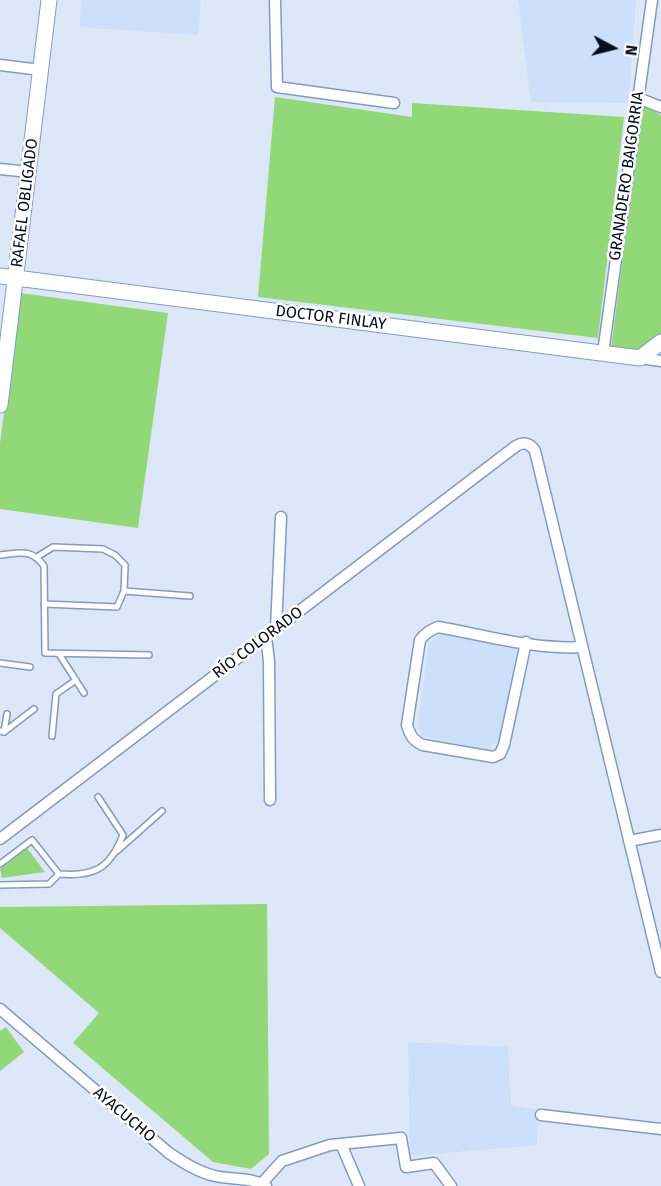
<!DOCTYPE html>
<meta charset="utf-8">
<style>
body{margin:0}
#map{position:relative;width:661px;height:1186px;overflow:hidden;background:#dce7f7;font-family:"Fira Sans",sans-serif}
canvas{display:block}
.north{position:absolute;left:583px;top:18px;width:60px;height:60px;-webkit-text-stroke:4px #fff;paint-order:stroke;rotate:97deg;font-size:16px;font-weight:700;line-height:24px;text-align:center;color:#050e1b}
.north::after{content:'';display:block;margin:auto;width:21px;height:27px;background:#050e1b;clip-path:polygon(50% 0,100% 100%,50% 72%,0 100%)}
</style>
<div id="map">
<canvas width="661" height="1186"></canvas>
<div class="north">N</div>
</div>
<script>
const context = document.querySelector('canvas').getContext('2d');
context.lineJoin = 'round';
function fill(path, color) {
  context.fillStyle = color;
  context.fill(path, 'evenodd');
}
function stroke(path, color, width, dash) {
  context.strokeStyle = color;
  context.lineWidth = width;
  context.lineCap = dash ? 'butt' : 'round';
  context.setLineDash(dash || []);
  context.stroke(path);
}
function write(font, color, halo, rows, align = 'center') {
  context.font = font + ' "Fira Sans",sans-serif';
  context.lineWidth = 5;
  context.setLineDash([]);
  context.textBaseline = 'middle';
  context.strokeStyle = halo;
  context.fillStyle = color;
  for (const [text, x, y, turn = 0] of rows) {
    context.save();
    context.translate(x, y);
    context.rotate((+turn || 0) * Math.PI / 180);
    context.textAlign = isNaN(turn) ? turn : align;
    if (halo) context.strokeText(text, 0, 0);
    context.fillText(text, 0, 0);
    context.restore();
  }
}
fill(new Path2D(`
 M82 0H201L198 35 79 27Z
 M518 0H636L628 103 531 102Z
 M440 634 517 648 501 738 488 750 422 736 418 726 429 644Z
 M408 1042 508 1047 511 1106 538 1109 537 1145 410 1156Z`), '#ccdffb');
fill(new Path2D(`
 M275 97 412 117V103L624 117 598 338 258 297Z
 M643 105 661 115V334L637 351 611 348Z
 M20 293 168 313 138 528 0 509V443Z
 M27 848 45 872 2 878 0 869Z
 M267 904 269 1154 251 1169 213 1162 73 1043 99 1013 0 928V907Z
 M6 1027 24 1052 0 1071V1031Z`), '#93d878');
const lane = new Path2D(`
 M0 555C20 553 31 548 44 566L45 653 149 655
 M37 557 53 547 103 549 115 555 125 565 124 591
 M44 604 117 607 124 591 190 596
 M59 654 84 693
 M0 663 30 667
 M0 731 4 732 7 714
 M4 732 34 709
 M52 736 56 694 76 680
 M117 851 162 811
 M0 864 32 840 59 874 49 884 0 885
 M59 874C95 877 110 868 123 835L98 797`);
const street = new Path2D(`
 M275 0 277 87 394 103
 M0 65 41 70
 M638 98 661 107
 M0 169 29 172
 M603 353 652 0
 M640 358 661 361
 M276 629 281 517
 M266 637 269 661 270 800
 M526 642 504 745 500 754 493 757 423 745C413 741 410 735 407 725L420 640C425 633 430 630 438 627 484 635 536 650 582 647
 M0 839 516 446C524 441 531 444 535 451L661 972
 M629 841 661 835
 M0 1009 169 1153C184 1163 198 1172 215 1176 233 1180 250 1177 266 1186
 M541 1115 661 1129
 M341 1144 359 1186
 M262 1183 282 1161 330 1145 401 1138 406 1167 434 1163 451 1186`);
const secondary = new Path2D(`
 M0 276 640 358 661 342
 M0 405 49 0`);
stroke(lane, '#829cc1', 8);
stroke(street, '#829cc1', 13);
stroke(secondary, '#829cc1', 17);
stroke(lane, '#fff', 5);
stroke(street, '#fff', 10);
stroke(secondary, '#fff', 15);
write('16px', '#050e1b', '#fff', [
 ["GRANADERO BAIGORRIA",627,176,-82],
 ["RAFAEL OBLIGADO",25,203,-83],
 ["DOCTOR FINLAY",331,318,7],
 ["RÍO COLORADO",258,643,-37],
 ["AYACUCHO",124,1115,40]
]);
</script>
